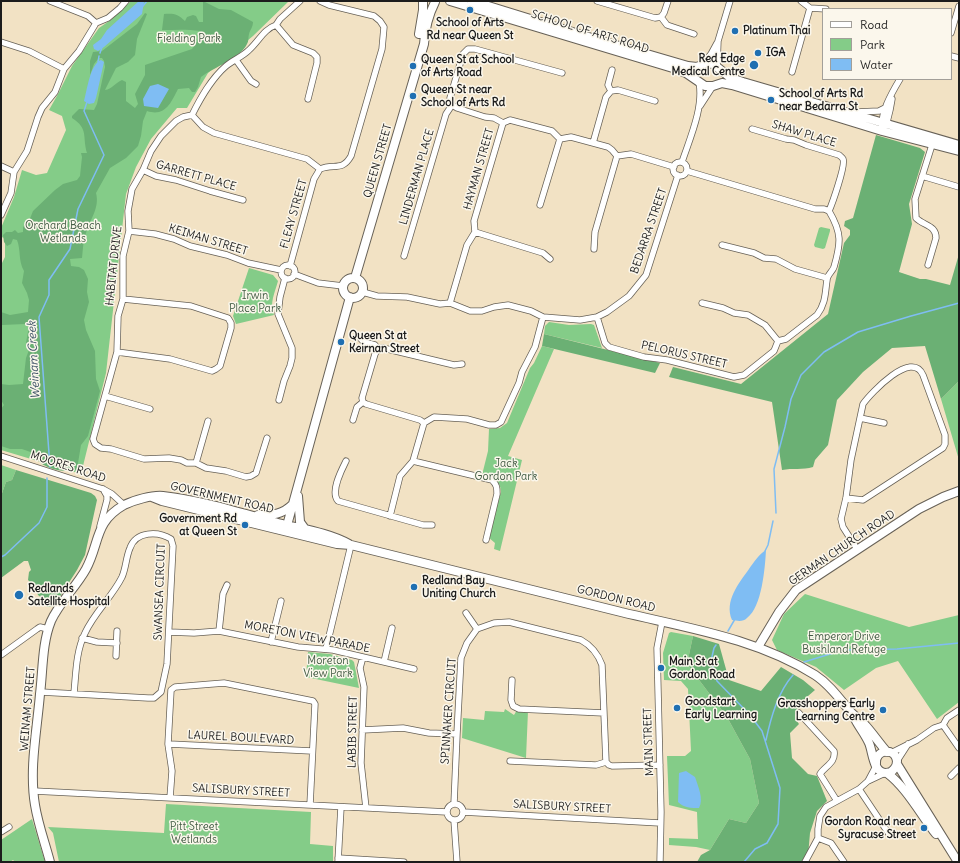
<!DOCTYPE html>
<style>
body{margin:0}
#map{position:relative;width:960px;height:863px;overflow:hidden;background:#f2e2c4;font-family:Delius,sans-serif}
canvas{display:block}
.frame{position:absolute;inset:0;border:2px solid #1c1c1c;pointer-events:none}
.legend{position:absolute;left:822px;top:8px;width:130px;height:72px;box-sizing:border-box;background:#fbf7ec;border:1px solid #a29f99;margin:0;padding:5px 7px;list-style:none;font-size:12px;color:#1c1c1c}
.legend li{display:flex;align-items:center;gap:8px;height:20px}
.legend b{width:20px;border:1px solid #a29f99}
</style>
<div id="map">
<canvas width="960" height="863"></canvas>
<div class="frame"></div>
<ul class="legend">
<li><b style="height:5px;background:#fff"></b>Road</li>
<li><b style="height:11px;background:#84cc88"></b>Park</li>
<li><b style="height:11px;background:#7fbdf3"></b>Water</li>
</ul>
</div>
<script>
const context = document.querySelector('canvas').getContext('2d');
context.lineJoin = 'round';
function fill(path, color) {
  context.fillStyle = color;
  context.fill(path, 'evenodd');
}
function stroke(path, color, width, dash) {
  context.strokeStyle = color;
  context.lineWidth = width;
  context.lineCap = dash ? 'butt' : 'round';
  context.setLineDash(dash || []);
  context.stroke(path);
}
function write(font, color, halo, rows, align = 'center') {
  context.font = font + ' Delius,sans-serif';
  context.lineWidth = 3;
  context.setLineDash([]);
  context.textBaseline = 'middle';
  context.strokeStyle = halo;
  context.fillStyle = color;
  for (const [text, x, y, turn = 0] of rows) {
    context.save();
    context.translate(x, y);
    context.rotate((+turn || 0) * Math.PI / 180);
    context.textAlign = isNaN(turn) ? turn : align;
    if (halo) context.strokeText(text, 0, 0);
    context.fillText(text, 0, 0);
    context.restore();
  }
}
fill(new Path2D(`
 M131 1H289L253 36 208 73 187 108H177L151 139 136 167 126 194 106 373 81 474 1 450V265L5 257V238L1 237V228L14 197 22 170 36 175 47 173 66 130 62 116 49 110 58 94 72 66 99 28 112 19Z
 M821 227 830 229V231L825 248 823 249 815 247 814 245 819 228Z
 M249 268 273 275 278 281C275 292 269 304 274 315L236 324 233 316Z
 M549 322 569 325 591 324 594 325 602 348 544 334 545 326Z
 M542 346 554 349 508 456 522 460 500 551 494 549 495 543 488 537 501 492C500 479 493 477 482 475L488 451 489 429 500 428 507 423 530 368 534 363Z
 M959 381V460L941 399Z
 M1 465 16 470 12 480 6 482 1 496Z
 M805 594 909 627 959 615V702L937 719 898 661 876 668 844 690 816 667 777 650 772 640 784 614Z
 M671 632 693 636 687 664 727 717 750 759 759 803 746 823 729 819 710 850 696 847 669 845V838L698 839 697 812 669 805 667 756H685L691 751 688 689 681 681 664 680 663 653 669 633Z
 M308 652 330 654 352 660 354 662 359 688 306 677Z
 M505 709 514 715 517 710 528 711 526 758 462 738 463 718 484 720 485 711 504 712Z
 M166 804 311 812 310 844 333 846V862H59L53 833 48 827 164 833Z
 M32 819 45 862H15L13 860 10 862H1V840Z`), '#84cc88');
fill(new Path2D(`
 M203 1 219 9 231 10 253 22C253 27 250 30 249 34 248 38 249 41 247 44 240 59 214 67 201 77L198 87 195 92H192L189 88 178 89C171 103 165 117 147 111L143 121 141 136 138 146 126 158 110 168 96 193C100 208 90 219 86 233 83 241 83 250 82 258L70 259 71 266 79 267 84 270 88 279 87 292 89 302 84 320 86 330 95 351 96 379 100 391 88 436 81 445 77 469C68 474 44 469 38 460 37 458 37 456 36 454L22 449H10L1 446V409L4 405 1 400V384L9 385 23 384 26 358 29 350 26 343 29 326 25 324 2 325 1 324V312L10 315 28 312 29 300 27 293 22 283 24 271C18 261 21 250 17 240L13 239 11 244 7 246 4 242 3 235 6 232H12L15 230 18 233 23 232V227L29 221 33 211 55 190 63 184 77 180 80 176 82 157 81 153H87C82 136 89 129 72 118V116L79 109 94 110 97 104 105 67 104 61 102 58H99L94 64 90 75V61L93 52 102 51 137 24 145 13 147 14 137 39 135 55 128 62 116 68 105 90C112 89 115 83 122 80L126 82V101L135 108 138 104 135 94 145 75V65L192 49 195 45 201 33 200 31C187 29 175 30 162 30L164 14C173 13 178 14 185 21L187 17 193 15 196 16 199 22H203Z
 M876 135 920 148 925 152 909 204 912 224 899 272 920 279H926L950 285 959 254V381L941 399 925 346 892 348 863 372 837 400 828 445 815 460 813 467C803 470 792 468 782 470L772 402 669 377 673 367 741 384 828 314 844 243 850 235V230L844 226 845 221 853 218Z
 M544 334 660 363 655 373 542 346Z
 M16 470 91 493 95 496 97 500 85 555 77 570 54 606 47 607 44 600 38 595 35 587 28 580 29 572 31 570 28 561H24L1 578V496L6 482 12 480Z
 M693 636 719 644 729 680 761 691 781 667 803 680 815 690C806 698 788 711 799 724L790 733 792 758 808 774 817 776 827 801 817 811 810 833 808 856 802 862H697L701 855 710 850 729 819 746 823 759 803 750 759 727 717 687 664Z`), '#6bb074');
fill(new Path2D(`
 M139 1 144 2 142 14 104 47 98 51 94 49 93 45 101 39 107 30Z
 M101 60 104 62 96 98 94 103 89 104 84 101C87 91 90 64 101 60Z
 M158 84 169 89 158 108 144 106 143 99 150 86Z
 M766 550C765 568 762 607 747 618 743 622 738 621 732 620 724 601 739 583 749 569 754 562 759 554 766 550Z
 M686 771 695 777C698 786 704 799 699 808 691 808 684 808 678 802L679 773Z`), '#7fbdf3');
stroke(new Path2D(`
 M143 6 147 1
 M100 53 102 47
 M98 62 99 56
 M50 467 39 317 49 295V280L70 249 78 209 104 155 84 111 87 102
 M776 513 774 469 785 427 791 399 801 375 824 352 858 332 911 316 959 303
 M765 551 768 545 773 521
 M1 557 5 555 39 523 47 507V478
 M728 631 735 619
 M716 645 714 648 711 661 717 681 750 715 762 731 780 788 778 824 767 843 755 849 744 862
 M804 662 843 650 897 649 959 643
 M766 740C771 717 778 692 793 675`), '#7fbdf3', 1.5);
const street = new Path2D(`
 M50 1 88 16 96 23
 M597 1 655 18 661 17 664 13 668 1
 M801 1 810 8 826 9
 M661 17 667 25 694 34
 M276 25 293 45 313 53 317 57V63L308 99
 M951 33 959 6
 M1 42 29 51 64 69
 M951 56 959 58
 M236 60 251 81 256 84
 M703 64 711 54 717 43
 M717 67 718 41 730 1
 M792 72 810 8
 M611 91 608 85 612 70
 M700 106 713 86
 M856 112 879 111 885 108
 M192 115 203 127 214 133 307 159 320 169C334 163 342 172 351 156L382 49 384 27 380 21 374 16 329 5 320 1
 M503 123 494 118 485 117 457 108 452 105 450 98 463 54 468 49H475L562 73
 M886 126 890 110 892 99
 M752 129 786 139 794 140 806 145 839 155C840 156 843 158 843 159 846 165 832 204 829 211
 M882 131C880 113 891 94 900 79
 M593 143 606 97 611 91 618 90 655 101
 M673 169a7 7 0 1 1 14 0a7 7 0 1 1-14 0Z
 M682 162C690 138 704 107 699 82
 M1 166 14 172
 M143 170 156 176 176 180 210 191 243 200
 M922 176 959 187
 M540 205 560 139
 M1 215 11 193 14 172 27 151 38 117 42 108 55 92 64 69 79 51 96 23 108 18 120 8 126 1
 M129 231 155 234 174 239 190 246 227 255 248 263 281 270
 M475 232 543 253 550 259
 M722 245 754 253 764 258 776 259 795 269 827 278
 M594 249 595 232 617 156
 M404 256 446 114 452 105
 M928 265 936 238C936 225 924 226 916 218L915 199 932 145
 M281 272a7 7 0 1 1 14 0a7 7 0 1 1-14 0Z
 M290 266 314 179 320 169
 M294 274 318 283 343 286
 M362 289 366 293 377 296 407 297 440 304 450 303 470 311H482L494 307 508 305 531 311 543 317 580 320 597 317 607 312 629 296 646 275 678 175
 M450 303 467 245 475 232 474 221 503 123 510 120 552 131 560 139 571 137 608 147 612 150 617 156 631 154 674 167
 M702 303 723 308 734 313 748 315 765 325 778 341
 M597 317 605 343 609 347 644 357 667 360 734 377 744 375 774 351 778 341 786 339 817 315C826 303 825 293 827 280 827 275 833 271 834 267 841 243 842 233 829 211L824 209H815L687 171
 M361 339 364 342 375 345 378 349
 M117 352 170 359 212 371 216 369 220 366 231 328V323L228 318 191 306 123 299
 M105 396 150 409
 M279 400 284 381 290 366 292 358V348L278 314 280 297 285 278
 M860 418 884 423
 M353 420 357 407 363 402
 M424 423 420 420 366 404 363 402 362 398 375 354 378 349 383 348 454 365 462 364
 M267 438 256 473 251 476 246 477 226 471 206 468 196 463H187L181 460 169 458 144 459 111 449 101 448 95 444 93 439 117 352 118 316 123 299V256L129 231 128 211 132 189 143 170 151 151 161 136 176 121 183 117 192 115C201 97 211 79 226 66 233 60 242 57 249 50 259 41 264 29 276 25L280 19 300 1
 M1 456 103 489 112 494 124 505
 M346 461C341 471 330 492 338 501L423 525H432
 M413 461 492 480C497 485 497 488 497 494L486 540
 M196 463 208 421
 M846 498 863 500 943 448 945 444V435L923 375C912 349 871 393 863 404L851 460 846 498 841 519 843 527 857 549
 M390 516 400 476 413 461 424 423 434 417 467 419 489 425H496L501 422 519 383 522 372 535 347 543 317
 M100 526 107 500V496L103 489
 M466 613 477 629
 M219 631 223 594 227 585
 M169 632 194 633 219 631 298 647 333 650 414 669
 M82 638 97 642 117 643
 M271 642 281 601
 M326 649 351 545
 M1 655 37 629 40 627 48 629
 M116 656 117 631
 M363 657 360 668 364 687 361 763 366 808
 M384 662 392 628
 M512 680 511 700 513 706 519 709 604 713
 M41 692 148 698H154L161 692 167 664 173 546 171 539C158 531 136 531 130 548 126 557 126 568 122 577 112 597 94 613 85 633 76 651 76 673 74 693
 M799 713 834 751C836 763 825 766 820 774L837 801
 M943 725 959 748
 M362 730 403 728 429 733 457 734
 M169 744 312 751
 M891 753 917 740 934 728 943 725 947 718 959 710
 M510 761 596 765 606 762
 M897 761 908 744
 M951 776 959 768
 M868 781 885 773
 M859 789 889 834
 M34 791 447 812
 M170 798 172 771 168 744 171 690 175 687 224 683 313 701 315 704 310 805
 M447 812a8 8 0 1 1 16 0a8 8 0 1 1-16 0Z
 M454 804 457 734 461 658 467 643 477 629 494 623 509 622 581 640C592 646 598 654 602 665L606 762 609 765 612 766 660 765
 M463 812 660 823
 M454 820 457 862
 M1 832 9 827
 M818 838 831 843 844 862
 M338 858 404 862
 M338 862 341 807
 M660 862 661 812 657 648 662 622
 M805 862 818 838V829L820 816 826 807 859 789 868 781 876 766`);
const secondary = new Path2D(`
 M450 1 676 69 686 73 705 86H713L722 83 732 85 882 131 959 151
 M472 1 592 38 688 66 697 67 706 63 713 64 731 78 743 82 959 145
 M419 34 423 10V1
 M355 278 424 44C425 28 428 16 435 2
 M343 288a10 10 0 1 1 20 0a10 10 0 1 1-20 0Z
 M298 496 300 522 305 529
 M152 497 162 501 337 544 351 545C441 568 531 590 621 612 687 628 756 638 815 675 829 684 839 698 849 710 854 716 861 720 866 726 874 735 879 743 887 752
 M258 515C273 515 282 515 293 504
 M286 529 350 297
 M758 647 779 612 796 590 919 509 943 497 959 491
 M855 719C859 727 865 734 869 743 873 752 873 773 886 773 889 773 892 772 894 769 896 767 897 764 897 761 895 747 875 749 876 764
 M897 764 958 862
 M887 773C907 788 921 815 936 834
 M50 862C45 843 38 824 35 805 29 769 37 730 40 694 43 670 42 643 51 621 59 603 76 587 86 569 100 543 94 522 124 505 134 500 152 495 163 496 200 500 242 513 278 523 301 529 327 532 349 544`);
stroke(street, '#676157', 7);
stroke(secondary, '#676157', 10);
stroke(street, '#fff', 5.5);
stroke(secondary, '#fff', 8);
for (const [x, y, r, color] of [
 [470,10,4,"#1f6fb2"],
 [735,31,4,"#1f6fb2"],
 [758,53,4,"#1f6fb2"],
 [754,65,5,"#1f6fb2"],
 [413,66,4,"#1f6fb2"],
 [413,96,4,"#1f6fb2"],
 [771,100,4,"#1f6fb2"],
 [341,342,4,"#1f6fb2"],
 [245,525,4,"#1f6fb2"],
 [414,587,4,"#1f6fb2"],
 [19,595,5,"#1f6fb2"],
 [661,668,4,"#1f6fb2"],
 [677,708,4,"#1f6fb2"],
 [883,710,4,"#1f6fb2"],
 [924,828,4,"#1f6fb2"]
]) {
  const dot = new Path2D();
  dot.arc(x, y, r, 0, 2 * Math.PI);
  context.fillStyle = color;
  context.fill(dot);
  stroke(dot, '#fbf7ec', 1.5);
}
write('bold 11px', '#1c1c1c', '#fbf7ec', [
 ["School of Arts",470,23,"center"],
 ["Rd near Queen St",470,36,"center"],
 ["Platinum Thai",743,31],
 ["IGA",766,53],
 ["Red Edge",745,59,"right"],
 ["Medical Centre",745,72,"right"],
 ["Queen St at School",421,60],
 ["of Arts Road",421,73],
 ["Queen St near",421,90],
 ["School of Arts Rd",421,103],
 ["School of Arts Rd",779,94],
 ["near Bedarra St",779,107],
 ["Queen St at",349,336],
 ["Keirnan Street",349,349],
 ["Government Rd",237,519,"right"],
 ["at Queen St",237,532,"right"],
 ["Redland Bay",422,581],
 ["Uniting Church",422,594],
 ["Redlands",28,589],
 ["Satellite Hospital",28,602],
 ["Main St at",669,662],
 ["Gordon Road",669,675],
 ["Goodstart",685,702],
 ["Early Learning",685,715],
 ["Grasshoppers Early",875,704,"right"],
 ["Learning Centre",875,717,"right"],
 ["Gordon Road near",916,822,"right"],
 ["Syracuse Street",916,835,"right"]
], 'left');
write('11px', '#1c1c1c', '#fbf7ec', [
 ["SCHOOL OF ARTS ROAD",590,32,17],
 ["SHAW PLACE",804,134,17],
 ["QUEEN STREET",378,161,-74],
 ["HAYMAN STREET",479,169,-74],
 ["GARRETT PLACE",196,176,16],
 ["LINDERMAN PLACE",417,177,-74],
 ["FLEAY STREET",294,214,-74],
 ["BEDARRA STREET",649,231,-71],
 ["KEIMAN STREET",208,240,17],
 ["HABITAT DRIVE",114,266,-84],
 ["PELORUS STREET",684,355,13],
 ["MOORES ROAD",68,467,18],
 ["GOVERNMENT ROAD",222,498,13],
 ["GERMAN CHURCH ROAD",842,548,-34],
 ["SWANSEA CIRCUIT",160,592,-88],
 ["GORDON ROAD",616,599,14],
 ["MORETON VIEW PARADE",307,637,11],
 ["WEINAM STREET",28,709,-85],
 ["SPINNAKER CIRCUIT",449,711,-86],
 ["LABIB STREET",353,732,-89],
 ["LAUREL BOULEVARD",241,738,3],
 ["MAIN STREET",649,742,-92],
 ["SALISBURY STREET",241,791,3],
 ["SALISBURY STREET",562,807,3]
]);
write('11px', '#405a42', '#fbf7ec', [
 ["Fielding Park",189,39],
 ["Orchard Beach",63,226],
 ["Wetlands",63,239],
 ["Irwin",255,296],
 ["Place Park",255,309],
 ["Jack",506,464],
 ["Gordon Park",506,477],
 ["Emperor Drive",844,637],
 ["Bushland Refuge",844,650],
 ["Moreton",328,661],
 ["View Park",328,674],
 ["Pitt Street",194,827],
 ["Wetlands",194,840]
]);
write('italic 12px', '#3f5467', '#fbf7ec', [
 ["Weinam Creek",34,360,-93]
]);
</script>
